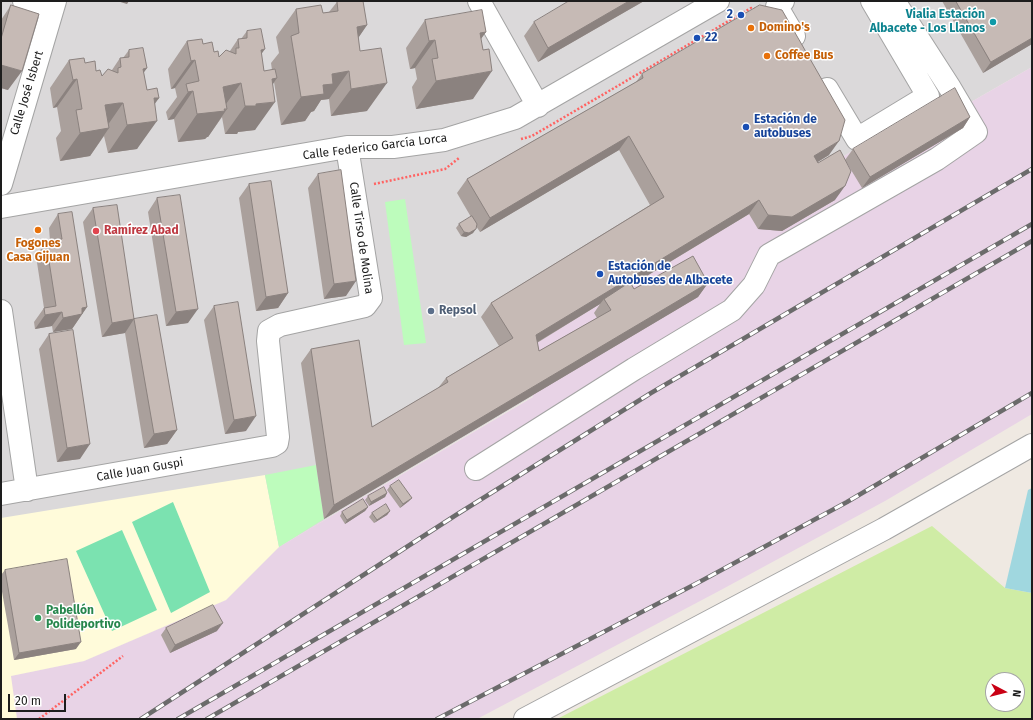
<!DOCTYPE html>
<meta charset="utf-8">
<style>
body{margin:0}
#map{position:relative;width:1033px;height:720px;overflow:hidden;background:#efe9e2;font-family:"Fira Sans",sans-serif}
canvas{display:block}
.frame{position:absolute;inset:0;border:2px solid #1d1d1d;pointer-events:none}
.north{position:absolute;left:985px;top:672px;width:40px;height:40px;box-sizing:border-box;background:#fff;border:1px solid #a5a5a5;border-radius:50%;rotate:97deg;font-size:11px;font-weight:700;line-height:16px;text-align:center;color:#1d1d1d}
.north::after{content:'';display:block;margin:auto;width:14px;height:18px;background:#c90014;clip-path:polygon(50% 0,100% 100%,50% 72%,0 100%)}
.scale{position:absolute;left:8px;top:694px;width:58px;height:18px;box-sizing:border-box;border:2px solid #1d1d1d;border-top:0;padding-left:5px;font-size:12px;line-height:14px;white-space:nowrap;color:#1d1d1d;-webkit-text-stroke:3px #fff;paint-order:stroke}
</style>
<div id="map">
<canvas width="1033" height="720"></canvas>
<div class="frame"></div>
<div class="north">N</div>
<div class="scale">20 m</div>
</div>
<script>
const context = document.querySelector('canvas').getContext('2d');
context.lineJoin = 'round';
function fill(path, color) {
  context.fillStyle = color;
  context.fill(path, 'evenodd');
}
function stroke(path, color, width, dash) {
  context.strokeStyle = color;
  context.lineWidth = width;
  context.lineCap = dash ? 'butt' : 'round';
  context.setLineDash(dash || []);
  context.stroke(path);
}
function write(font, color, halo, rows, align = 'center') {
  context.font = font + ' "Fira Sans",sans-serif';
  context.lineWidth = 3;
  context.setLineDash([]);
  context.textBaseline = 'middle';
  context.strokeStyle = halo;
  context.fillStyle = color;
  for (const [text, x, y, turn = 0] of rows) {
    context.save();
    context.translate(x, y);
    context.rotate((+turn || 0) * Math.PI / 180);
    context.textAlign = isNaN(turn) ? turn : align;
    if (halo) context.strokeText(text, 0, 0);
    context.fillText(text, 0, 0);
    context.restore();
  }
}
fill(new Path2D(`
 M1 1H1032V67L971 102 961 85 526 349 533 396 279 547 226 600 84 661 11 676 17 719H1Z`), '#dbd9da');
fill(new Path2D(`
 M1032 67V414L885 501 719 591 477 719H17L10 676 84 661 226 600 279 547 533 397 526 349 961 85 971 102Z`), '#e8d3e6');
fill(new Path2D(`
 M265 475 279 547 226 600 84 661 11 676 17 719H1V518Z`), '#fffbda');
fill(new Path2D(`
 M932 526 1005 588 1032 593V719H557ZM993 680H1017V704H993Z`), '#cfeca5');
fill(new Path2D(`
 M405 199 426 343 404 345 385 202Z
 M316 465 324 519 279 547 265 475Z`), '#bdfcbc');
fill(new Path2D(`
 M173 502 210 592 171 613 132 522Z
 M122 530 157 610 112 631 76 551Z`), '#7be2b0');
fill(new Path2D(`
 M1032 488V593L1005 588 1028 490Z`), '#a0d7df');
const minor = new Path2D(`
 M24 1 52 10
 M479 1 538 106
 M783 1 777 7 794 36
 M827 89 857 139 928 96 872 1
 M1 184 55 1
 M1 207 347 147H393L444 140 515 118 718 1
 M1 311 27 490
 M476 469 634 369 732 310 754 285 769 255 937 159 976 132 950 88 894 1
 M1 494 272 446 277 443 278 437 268 341 269 331 280 325 365 306 371 298 347 147
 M525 719 884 529 1032 445`);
stroke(minor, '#a4a4a4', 24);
stroke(new Path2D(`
 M521 139 532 136 751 8 755 9
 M374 184 445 169 459 158
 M39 719 123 656`), '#ff6362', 2.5, [2, 2]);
stroke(minor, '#fff', 22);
const rail = new Path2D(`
 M141 719 456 515 651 393 1032 169
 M178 719 1032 224
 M207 719 1032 241
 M437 719 703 580 847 502 1032 393`);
stroke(rail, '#6b6b6b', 4.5);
stroke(rail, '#fff', 3, [9]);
fill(new Path2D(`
 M644 1 538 62 524 36 534 22Z
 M942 1H1032V44L983 73Z
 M337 2 367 25 358 38 367 111 331 116 329 99 321 100 314 111 311 112 305 121 281 125 274 82 273 84 255 130 238 132 237 134H225L222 117 208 137H207L205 139 178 142 174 119 168 120 166 112 177 97 175 88 171 89 168 69 187 41 203 44 214 52 219 57 230 51 238 39H241L247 31 261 54 264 71 272 70 271 63 279 53 276 37 296 9 323 13 329 12Z
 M11 5 8 90 1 88V20Z
 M425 20 486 32 481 38 473 99 416 109 412 87 417 79 415 68 410 69 406 48Z
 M129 50 147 68 143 73 147 90 159 98 154 104 137 149 108 153 104 136 90 156 60 161 56 138 61 131 57 107 53 108 50 88 69 60 85 63 96 71 102 76 112 70 120 58H123Z
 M642 74 829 155 818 162 835 200 782 231 758 229 749 214 632 285 634 289 708 283 698 297 324 519 301 363 311 349 372 427 438 388 446 378 499 346 481 317 491 303 650 205 619 150 480 232 476 226 473 233 466 237 461 236 456 228 459 224 471 217 457 193 467 179 636 82ZM600 304 594 313 597 318 539 351 537 343Z
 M970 117 963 128 862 188 845 160 853 149Z
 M318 174 346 296 324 299 308 188Z
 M249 184 288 293 278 308 256 311 239 198Z
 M157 198 188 323 166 326 148 212Z
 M93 208 134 319 177 430 167 444 144 448 125 333 102 337 83 222Z
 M58 214 87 307 72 329 53 332 52 326 35 329 34 322 44 308 36 256 46 242 50 241 49 228Z
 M214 306 246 431 225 434 204 320Z
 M49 334 80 459 57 462 39 349Z
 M390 486 409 501 400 508 387 490Z
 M387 493 385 497 369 506 365 500 368 496Z
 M368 507 365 511 345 524 340 516 342 512Z
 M390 511 387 515 374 523 369 517 372 513Z
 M5 570 76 649 14 660 1 586V575Z
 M166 628 217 631 170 653 161 635Z`), '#aaa09c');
fill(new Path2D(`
 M117 1H129L127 4Z
 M629 1H644L538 62 548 48Z
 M367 25 348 53 357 27Z
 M486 32 466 60 480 33Z
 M1032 38V44L983 73 991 62Z
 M435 40 415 68 410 69 429 41Z
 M265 49 245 77 261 50Z
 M195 60 175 88 171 89 191 61Z
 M1 65 22 71 8 90 1 88Z
 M147 68 127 96 143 69Z
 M349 71 329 99 321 100 314 111 311 112 305 121 281 125 301 97 332 74Z
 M492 71 473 99 416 109 436 81Z
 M277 78 259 104 275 102 255 130 238 132 237 134H225L245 106 272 79Z
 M77 79 57 107 53 108 73 80Z
 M241 83 221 111 227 109 208 137H207L205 139 178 142 197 114 223 87Z
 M387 83 367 111 331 116 351 89Z
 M193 91 174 119 168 120 188 92Z
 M154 98H159L141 123 157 121 137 149 108 153 127 125Z
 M119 103H123L105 129 109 128 90 156 60 161 80 133 105 105Z
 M970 117 963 128 862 188 870 177Z
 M629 136 619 150 480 232 490 218Z
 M839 141 829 155 804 170 814 156Z
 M845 186 835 200 782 231 758 229 768 215Z
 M759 200 749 214 605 301 604 299 600 304 526 349 536 335Z
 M476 229 473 233 466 237 461 236 464 232Z
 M356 281 346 296 324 299 334 284Z
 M708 283 698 297 324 519 334 505Z
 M288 293 278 308 256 311 266 297Z
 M87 307 72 329 53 332 63 318 82 308Z
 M198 309 188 323 166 326 176 312Z
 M62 312 52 326 35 329 45 315Z
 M134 319 125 333 102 337 112 323Z
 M256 416 246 431 225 434 234 420Z
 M177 430 167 444 144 448 154 434Z
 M90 444 80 459 57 462 67 448Z
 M387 493 385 497 369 506 371 502Z
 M412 498 409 501 400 508 403 504Z
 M368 507 365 511 345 524 347 520Z
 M390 511 387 515 374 523 377 520Z
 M223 623 217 631 170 653 175 645Z
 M81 642 76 649 14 660 19 653Z`), '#8b827f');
const building = new Path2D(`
 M344 1H363L367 25 357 27 360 51 381 48 387 83 351 89 349 71 332 74 333 84 323 85 324 94 301 97 291 36 299 33 296 9 321 5 323 13 338 11 337 2Z
 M569 1H629L548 48 534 22Z
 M956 1H1032V38L991 62Z
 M11 5 39 14 22 71 1 65V39Z
 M760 5 782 10 845 120 839 141 814 156 818 163 840 150 851 171 845 186 792 217 768 215 759 200 536 335 539 351 611 310 604 299 630 282 634 289 693 256 708 283 334 505 311 349 359 340 372 427 448 382 446 378 513 338 491 303 664 197 629 136 490 218 467 179 643 78 642 74Z
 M482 10 486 32 480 33 483 50 489 49 492 71 436 81 432 59 438 58 435 40 429 41 425 20Z
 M261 29 265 49 261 50 264 71 275 69 277 78 272 79 275 102 256 104V106H245L241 83 223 87 227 109H224L225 111 197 114 193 91 188 92 186 84 199 81 195 60 191 61 187 41 202 39 203 44 212 42 214 52 218 51 219 57 226 50 236 54V48H239L238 39 247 38V31Z
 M143 48 147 68 143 69 147 90 157 88 159 98H154L157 121 127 125 123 103H119L105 105 109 128 80 133 76 110 82 109 77 79 73 80 69 60 84 58 85 63 95 61 96 71 100 70 102 76 108 69 118 73V68L121 67 120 58 129 57V50Z
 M955 88 970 117 870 177 853 149Z
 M341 170 356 281 334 284 318 174Z
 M271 181 288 293 266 297 249 184Z
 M180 195 198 309 176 312 157 198Z
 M117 205 134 319 112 323 93 208Z
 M72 212 87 307 82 308V314L63 318 62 312 45 315 44 308 56 306 46 242 62 239 58 214Z
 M472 216 477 224 476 229 469 233 464 232 459 224Z
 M238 302 256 416 234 420 214 306Z
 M157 315 177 430 154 434 134 319Z
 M73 330 90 444 67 448 49 334Z
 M399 480 412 498 403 504 390 486Z
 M384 487 387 493 371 502 368 496Z
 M363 499 368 507 347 520 342 512Z
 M386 504 390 511 377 520 372 513Z
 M67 559 81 642 19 653 5 570Z
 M213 605 223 623 175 645 166 628Z`);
fill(building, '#c6bab5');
stroke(building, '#8b827f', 1);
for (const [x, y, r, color] of [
 [741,15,4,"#1a4fb4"],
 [993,22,4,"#0f9aa8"],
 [751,28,4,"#e8710a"],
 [697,38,4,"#1a4fb4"],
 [767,56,4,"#e8710a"],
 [746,127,4,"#1a4fb4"],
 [38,230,4,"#e8710a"],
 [96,231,4,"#e0444e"],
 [600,274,4,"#1a4fb4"],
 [431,311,4,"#5c6f8a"],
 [38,618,4,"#2e9e5b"]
]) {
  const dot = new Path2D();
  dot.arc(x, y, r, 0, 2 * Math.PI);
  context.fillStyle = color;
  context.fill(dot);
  stroke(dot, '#fff', 1.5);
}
write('bold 12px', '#164399', '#fff', [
 ["2",733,15,"right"],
 ["22",705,38],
 ["Estación de",754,120],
 ["autobuses",754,134],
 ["Estación de",608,267],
 ["Autobuses de Albacete",608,281]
], 'left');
write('bold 12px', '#0d838f', '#fff', [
 ["Vialia Estación",985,15],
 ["Albacete - Los Llanos",985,29]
], 'right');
write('bold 12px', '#c56008', '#fff', [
 ["Domino's",759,28],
 ["Coffee Bus",775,56],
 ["Fogones",38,244,"center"],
 ["Casa Gijuan",38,258,"center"]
], 'left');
write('12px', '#1d1d1d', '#fff', [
 ["Calle José Isbert",27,93,-73],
 ["Calle Federico García Lorca",375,147,-7],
 ["Calle Tirso de Molina",361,238,82],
 ["Calle Juan Guspi",140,470,-10]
]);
write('bold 12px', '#be3a42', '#fff', [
 ["Ramírez Abad",104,231]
], 'left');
write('bold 12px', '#4e5e75', '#fff', [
 ["Repsol",439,311]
], 'left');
write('bold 12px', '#27864d', '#fff', [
 ["Pabellón",46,611],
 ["Polideportivo",46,625]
], 'left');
</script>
